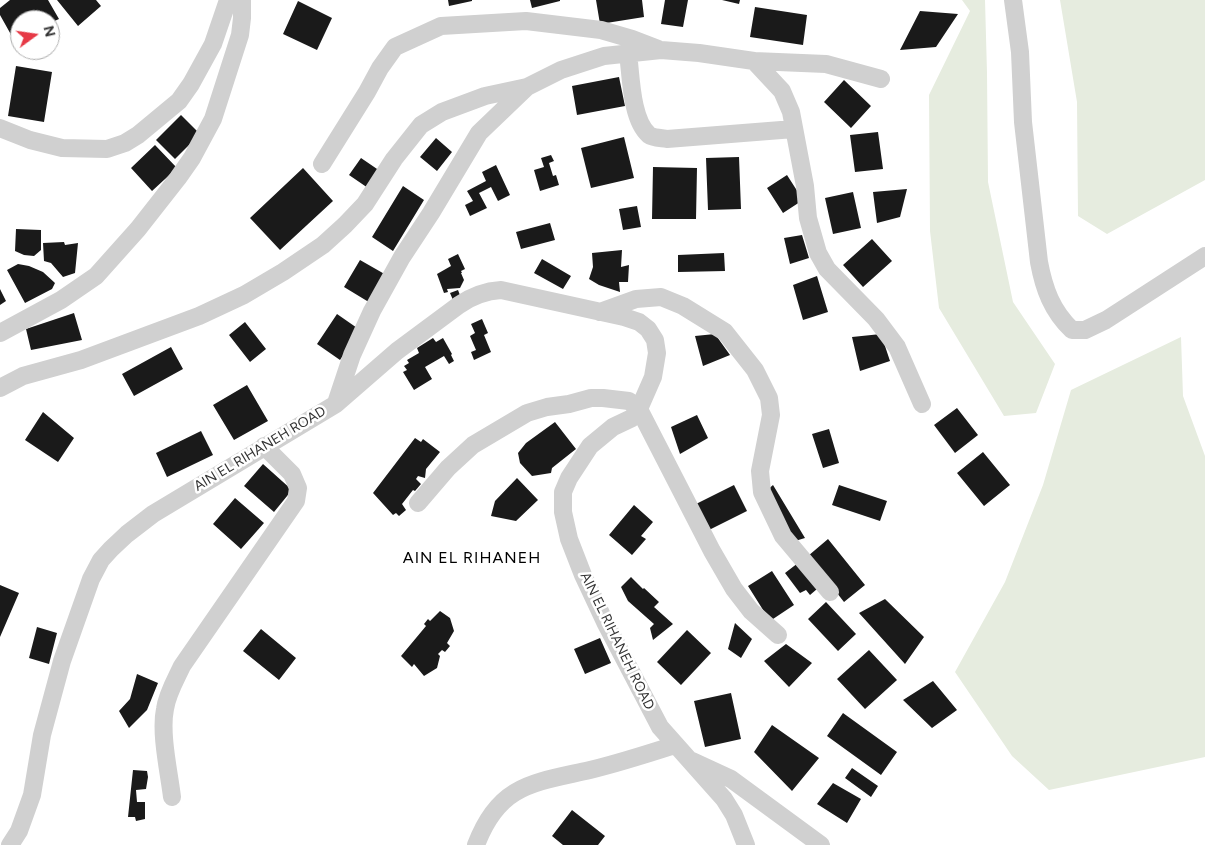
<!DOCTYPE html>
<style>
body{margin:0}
#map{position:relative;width:1205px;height:845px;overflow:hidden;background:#fff;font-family:Figtree,sans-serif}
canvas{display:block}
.north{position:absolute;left:10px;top:10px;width:50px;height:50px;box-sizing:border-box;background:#fff;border:1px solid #adadad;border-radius:50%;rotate:76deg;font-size:14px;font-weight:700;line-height:20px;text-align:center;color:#333}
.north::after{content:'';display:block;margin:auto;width:18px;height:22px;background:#e63946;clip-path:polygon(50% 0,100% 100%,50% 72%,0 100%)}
</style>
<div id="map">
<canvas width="1205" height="845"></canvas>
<div class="north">N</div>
</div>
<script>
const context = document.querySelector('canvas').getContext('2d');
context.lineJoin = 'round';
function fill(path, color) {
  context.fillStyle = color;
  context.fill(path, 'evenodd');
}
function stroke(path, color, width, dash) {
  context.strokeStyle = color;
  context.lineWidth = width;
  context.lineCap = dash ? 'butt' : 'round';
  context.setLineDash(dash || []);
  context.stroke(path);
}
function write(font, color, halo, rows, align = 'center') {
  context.font = font + ' Figtree,sans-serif';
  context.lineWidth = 5;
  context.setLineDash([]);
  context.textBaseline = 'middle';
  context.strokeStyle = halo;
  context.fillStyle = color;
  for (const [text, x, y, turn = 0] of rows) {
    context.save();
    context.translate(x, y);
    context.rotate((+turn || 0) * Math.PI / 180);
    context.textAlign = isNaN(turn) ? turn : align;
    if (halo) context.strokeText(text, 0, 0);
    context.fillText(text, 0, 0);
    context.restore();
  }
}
fill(new Path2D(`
 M962 0H985L987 73 988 182 1013 302 1055 364 1036 413 1004 416 939 308 930 231 929 95 970 11Z
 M1060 0H1205V180L1107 234 1078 216 1077 102Z
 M1181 337 1183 396 1205 456V757L1049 790 1012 756 955 672 1005 582 1043 485 1071 390Z`), '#e6ecdf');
fill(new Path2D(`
 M10 0H48L59 19 50 23V20H20V37L14 40 0 15V8Z
 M57 0H96L101 6 78 26Z
 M448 0H472V1L449 6Z
 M530 0H560V1L532 8Z
 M596 0H642L644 17 600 24Z
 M665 0H688L683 27 661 24Z
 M722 0H740L739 4Z
 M298 1 332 18 317 50 283 34Z
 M755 7 807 15 803 45 750 37Z
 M920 11 958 14 936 47 900 50Z
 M16 66 52 72 44 122 8 116Z
 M619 77 625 106 577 115 572 86Z
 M844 80 871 106 851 128 824 102Z
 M181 115 200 134 175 159 156 140Z
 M878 132 883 169 855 172 850 135Z
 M624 137 634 178 591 188 581 148Z
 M436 138 452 152 437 171 420 157Z
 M155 145 177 168 152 191 131 168Z
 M551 155 554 161 549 163 553 176 556 175 559 185 540 191 534 170 544 167 541 158Z
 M739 157 741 209 708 210 706 158Z
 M361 158 380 171 368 188 349 175Z
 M496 165 510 195 498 201 491 187 479 193 487 208 470 216 465 205 473 201 467 191 486 181 482 172Z
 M653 167 697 168 696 219H652Z
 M303 168 333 201 280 250 250 218Z
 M787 175 803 200 783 213 767 188Z
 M403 186 424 200 393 251 372 237Z
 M907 189 900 217 877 223 873 192Z
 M853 192 861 228 833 234 825 198Z
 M637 206 641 227 623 230 619 209Z
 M550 223 555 240 521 249 516 232Z
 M16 229 41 230V250L34 256 24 255 15 251Z
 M802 235 809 258 790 264 784 238Z
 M872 239 892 261 863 287 843 265Z
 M64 242 65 245 78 243 75 273 63 277 51 263 44 261 43 243Z
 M622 250 621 267 629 265 628 282H619L620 292 599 285 589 279 593 267 592 253Z
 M724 253 725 271 678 272V255Z
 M458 254 465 269 461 271 462 273H461L464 280 460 288 447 289 448 292 444 293 437 274 451 266 448 259Z
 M542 259 571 276 563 289 534 273Z
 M360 260 388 276 372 304 344 287Z
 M18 264 29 266 43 272 55 283 52 289 25 303 7 270Z
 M817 276 828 312 803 320 793 285Z
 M0 289 6 301 0 305Z
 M458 290 461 298 453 300 450 293Z
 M74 313 82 340 31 350 26 329Z
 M337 314 360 330 340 360 317 344Z
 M482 319 488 333 484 335 491 352 474 360 471 352 476 350 470 336 475 333 471 324Z
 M245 322 266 349 250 362 229 335Z
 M715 334 730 355 703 366 695 336Z
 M881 334 890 361 860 371 852 337Z
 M433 338 436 342 443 338 452 354 451 355 454 361 449 364 444 356 425 367 432 379 414 390 403 372 407 370 404 366 409 363 407 360 419 353 417 348Z
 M171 347 183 369 134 396 122 374Z
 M247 385 268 421 234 440 213 405Z
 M957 408 978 435 955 453 934 425Z
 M43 412 74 438 58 462 25 440Z
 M697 415 708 438 680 454 671 427Z
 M555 422 576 449 552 468 551 473 532 476 520 463 518 453 526 443Z
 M829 429 839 463 823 468 812 434Z
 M201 431 213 455 167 477 156 453Z
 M415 438 421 442 423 439 440 452 426 469 425 478 418 476 416 479 421 484 415 491 413 490 402 504 406 510 399 516 396 513 393 515 373 493Z
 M983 452 1010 485 984 506 957 473Z
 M263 464 292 490 274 512 244 486Z
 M517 478 538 500 516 521 491 516 495 501Z
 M734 485 747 511 709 530 696 504Z
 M773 485 805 538 795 541 765 492Z
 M839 485 887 501 880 521 832 505Z
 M235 498 264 523 241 549 213 524Z
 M634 505 653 522 641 536 646 539 632 555 609 535Z
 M828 539 865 585 844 602 808 556Z
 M798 563 817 589 810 595 806 590 800 593 785 573Z
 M772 571 794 605 770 621 748 586Z
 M631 577 643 589 644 588 659 602 654 607 673 624 653 640 650 628 654 624 628 601 621 587Z
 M0 585 19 593 0 637Z
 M885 599 924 637 905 664 859 613Z
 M826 602 856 634 838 651 808 619Z
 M440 611 450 618 454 631 447 643 450 646 445 652 442 650 438 654 440 656 437 668 424 676 414 664 412 667 401 656 426 626 424 624 428 619 430 621Z
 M735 623 752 639 741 658 728 649Z
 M37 627 57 633 49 664 29 658Z
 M261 629 296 658 279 680 243 651Z
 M687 630 711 653 681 685 657 662Z
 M600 638 611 663 585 674 574 649Z
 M786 644 812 663 789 687 764 661Z
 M869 650 897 680 865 709 837 679Z
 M137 674 158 683 147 710 129 728 119 711 130 699Z
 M933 681 957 710 932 728 903 700Z
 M731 693 741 739 705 747 694 701Z
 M843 713 897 752 881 775 827 736Z
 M772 725 819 758 792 791 754 752Z
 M852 768 878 786 871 797 845 778Z
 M133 770 147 771 148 777 146 789 136 790 137 802H145V819L136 821 135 817H128Z
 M833 783 861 799 847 823 817 804Z
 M572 810 605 836 598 845H563L552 836Z`), '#1a1a1a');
stroke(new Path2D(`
 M1013 0 1020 52 1023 122 1039 262C1044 289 1052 311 1072 330H1085L1106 320 1205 256
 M628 53C631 75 631 120 649 135 653 138 662 138 667 139L794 129
 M754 61 826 64 881 79
 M0 128 30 140 62 148 107 149 125 143 138 135 179 101 191 84 213 44 228 0
 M322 164 367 92 380 68 395 47 441 26 526 21 601 30 632 39 658 49
 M600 312 636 299 661 297 683 306 725 332 755 370 769 398 771 415 760 471 762 492 783 536 830 592
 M0 333 61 300 96 276 138 229 178 178 192 158 213 119 240 35 242 18V0
 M0 388 23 376 81 360 199 316 244 295 283 272 323 245 345 225 365 204 394 159 421 125 442 112 485 96 527 87 561 70 604 56 661 50 699 53 754 61 782 91 791 112 805 186 808 218 818 253 827 269 876 319 897 347 922 404
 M336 403 352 355 372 311 402 257 431 213 479 133 527 87
 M418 503 448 468 473 445 527 413 547 407 569 404 591 398H603L629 401 639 409 712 551 734 589 751 611 778 635
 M692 761 731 779 821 845
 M172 797C169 772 160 733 165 709 167 694 176 679 182 666L296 501 298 488 292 474 264 446
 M10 845 19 831 32 795 42 735 62 661 91 579 101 560 111 549 127 534 153 514 336 404 397 351 459 305C472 296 485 291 501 290L624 317 639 322 648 329 655 340 657 353 653 377 639 409 632 418 613 427 590 446 569 478 563 492V512L569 539 583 575 605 622 660 727 724 799 734 815 746 845
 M476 845C499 784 533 783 590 770 619 763 647 754 675 745`), '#d0d0d0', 18);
write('14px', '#333', '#fff', [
 ["AIN EL RIHANEH ROAD",260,449,-31],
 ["AIN EL RIHANEH ROAD",617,641,64]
]);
context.letterSpacing = '1px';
write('16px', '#000', '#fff', [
 ["AIN EL RIHANEH",472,558]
]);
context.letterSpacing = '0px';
</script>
